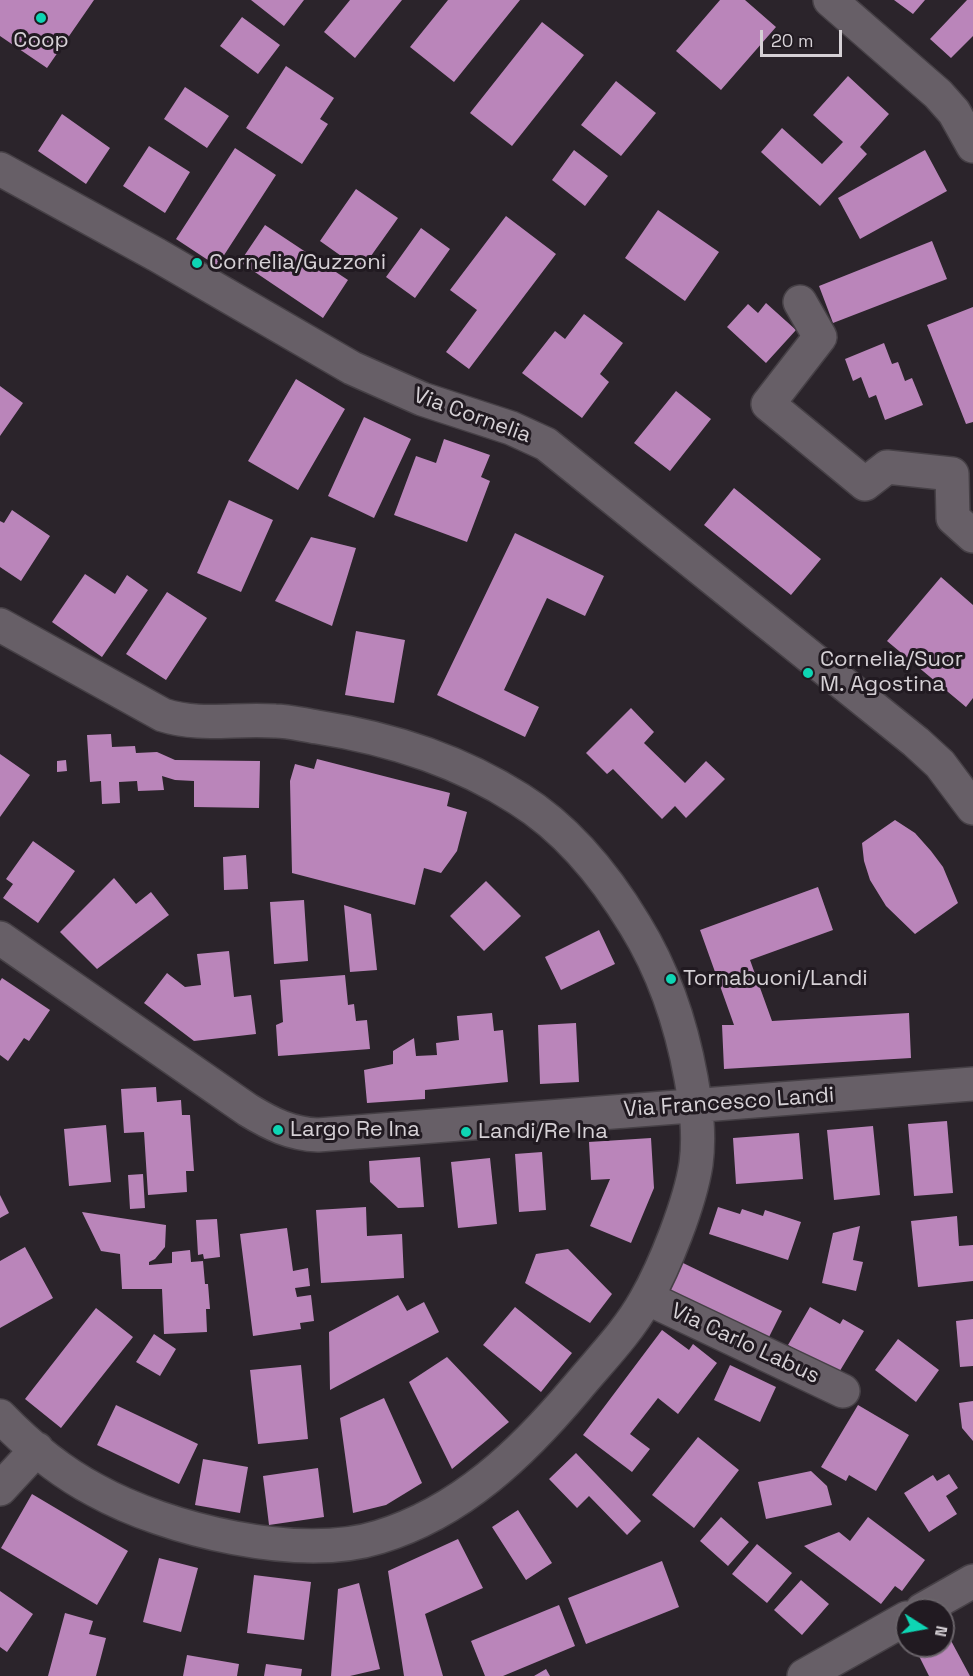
<!DOCTYPE html>
<style>
body{margin:0}
#map{position:relative;width:973px;height:1676px;overflow:hidden;background:#2b242b;font-family:"Space Grotesk",sans-serif}
canvas{display:block}
.north{position:absolute;left:895px;top:1598px;width:60px;height:60px;box-sizing:border-box;background:#211a21;border:2px solid #696369;border-radius:50%;rotate:101deg;font-size:16px;font-weight:700;line-height:24px;text-align:center;color:#d6d1d6}
.north::after{content:'';display:block;margin:auto;width:21px;height:27px;background:#0ed5b4;clip-path:polygon(50% 0,100% 100%,50% 72%,0 100%)}
.scale{position:absolute;left:760px;top:30px;width:82px;height:27px;box-sizing:border-box;border:3px solid #d6d1d6;border-top:0;padding-left:8px;font-size:18px;line-height:21px;white-space:nowrap;color:#d6d1d6;-webkit-text-stroke:4px #211a21;paint-order:stroke}
</style>
<div id="map">
<canvas width="973" height="1676"></canvas>
<div class="north">N</div>
<div class="scale">20 m</div>
</div>
<script>
const context = document.querySelector('canvas').getContext('2d');
context.lineJoin = 'round';
function fill(path, color) {
  context.fillStyle = color;
  context.fill(path, 'evenodd');
}
function stroke(path, color, width, dash) {
  context.strokeStyle = color;
  context.lineWidth = width;
  context.lineCap = dash ? 'butt' : 'round';
  context.setLineDash(dash || []);
  context.stroke(path);
}
function write(font, color, halo, rows, align = 'center') {
  context.font = font + ' "Space Grotesk",sans-serif';
  context.lineWidth = 6;
  context.setLineDash([]);
  context.textBaseline = 'middle';
  context.strokeStyle = halo;
  context.fillStyle = color;
  for (const [text, x, y, turn = 0] of rows) {
    context.save();
    context.translate(x, y);
    context.rotate((+turn || 0) * Math.PI / 180);
    context.textAlign = isNaN(turn) ? turn : align;
    if (halo) context.strokeText(text, 0, 0);
    context.fillText(text, 0, 0);
    context.restore();
  }
}
fill(new Path2D(`
 M0 0H94L47 68 0 36Z
 M251 0H304L284 26Z
 M350 0H402L355 58 324 32Z
 M448 0H520L454 82 410 47Z
 M720 0H745L776 27 721 90 676 51Z
 M894 0H925L913 14Z
 M967 0H973V36L951 58 930 39Z
 M242 17 280 45 258 74 220 46Z
 M542 22 584 55 512 146 470 113Z
 M286 66 334 98 320 119 328 124 302 164 246 128Z
 M848 76 889 114 860 147 867 154 820 206 761 152 782 128 822 164 843 142 813 115Z
 M616 81 656 113 621 156 581 125Z
 M185 87 229 116 207 148 164 119Z
 M62 114 110 148 86 184 38 151Z
 M149 146 190 172 165 213 123 186Z
 M235 148 276 175 217 266 176 239Z
 M574 150 608 176 585 206 552 180Z
 M925 150 947 191 860 239 838 198Z
 M356 189 398 218 361 270 320 241Z
 M658 210 719 252 685 301 625 258Z
 M506 216 556 254 469 369 446 352 477 310 450 290Z
 M265 225 348 280 323 318 240 262Z
 M421 228 450 249 415 298 386 277Z
 M932 241 947 279 833 323 819 286Z
 M766 303 796 330 766 363 727 327 748 304 758 313Z
 M973 307V422L966 424 927 325Z
 M584 314 623 343 600 374 609 382 582 418 522 373 555 331 565 339Z
 M884 343 892 364 898 362 905 381 912 378 923 405 885 420 876 395 869 398 861 377 853 381 845 359Z
 M296 379 345 409 298 490 248 461Z
 M0 386 23 403 0 436Z
 M676 391 711 419 670 471 634 443Z
 M364 417 411 439 374 518 328 496Z
 M444 439 490 455 481 477 490 481 467 542 394 515 416 456 436 463Z
 M734 488 821 559 791 595 704 525Z
 M229 500 273 520 241 592 197 573Z
 M12 510 50 536 21 581 0 567V521L4 523Z
 M515 533 604 576 585 616 547 598 504 690 539 707 525 737 437 695Z
 M311 537 356 548 332 626 275 601Z
 M85 574 115 594 127 575 148 590 102 657 52 622Z
 M941 577 973 605V698L966 707 887 641Z
 M167 592 207 618 166 680 126 654Z
 M356 631 405 640 394 703 345 695Z
 M631 708 654 732 644 743 685 783 706 761 725 779 686 818 675 806 662 819 613 769 607 774 586 753Z
 M111 734 112 747 135 746 136 753 157 752 175 760 260 761 259 808 194 807V781L175 780 162 776 164 790 138 791 137 781 119 782 120 803 102 804 101 781 90 782 87 735Z
 M0 754 30 775 0 817Z
 M317 759 450 793 447 806 467 812 457 851 441 873 424 868 415 905 292 873 290 781 295 764 314 769Z
 M66 760 67 771 57 772V761Z
 M895 820 915 833 931 851 943 867 958 903 915 934 886 906 870 880 864 861 862 843Z
 M33 841 75 871 38 923 3 898 13 884 6 879Z
 M246 855 248 889 224 890 223 857Z
 M114 878 136 904 151 892 169 915 97 969 60 932Z
 M486 881 521 916 484 951 450 916Z
 M818 887 833 930 750 960 772 1021 909 1013 911 1058 724 1069 722 1025H734L700 930Z
 M304 900 308 961 274 964 270 902Z
 M344 905 371 914 377 970 350 972Z
 M599 930 615 964 561 990 545 957Z
 M229 951 234 997 251 995 256 1034 194 1041 144 1003 167 973 185 987 201 985 197 954Z
 M345 975 348 1005 354 1004 356 1021 367 1020 370 1049 278 1056 276 1025 283 1022 280 980Z
 M2 978 50 1010 29 1041 24 1038 8 1061 0 1055V981Z
 M492 1013 494 1031 503 1030 508 1082 425 1090V1099L367 1103 364 1070 393 1064V1051L414 1038 416 1056 437 1055 436 1043 459 1040 457 1016Z
 M576 1023 579 1082 540 1084 538 1025Z
 M156 1087 157 1102 181 1100 182 1115H190L194 1171H186L187 1192 148 1195 144 1132 124 1133 121 1089Z
 M947 1121 953 1193 914 1196 908 1124Z
 M106 1125 111 1182 69 1186 64 1129Z
 M873 1126 880 1195 834 1200 827 1130Z
 M799 1133 803 1179 736 1184 733 1138Z
 M651 1138 654 1188 631 1243 590 1226 610 1179 591 1180 589 1142Z
 M542 1152 546 1210 519 1212 515 1154Z
 M420 1157 424 1207 398 1208 370 1182 369 1161Z
 M490 1158 497 1224 458 1228 451 1162Z
 M143 1174 145 1208 130 1209 128 1175Z
 M0 1195 9 1213 0 1218Z
 M366 1207 367 1236 402 1234 404 1278 321 1283 316 1210Z
 M718 1207 740 1214 742 1209 763 1216 765 1210 801 1222 788 1260 709 1234Z
 M82 1212 166 1225 165 1247 155 1259 149 1262V1265L172 1263V1252L190 1250 191 1262 203 1261 205 1284H208L210 1309H206L207 1332 164 1334 162 1289H122L120 1254 101 1251Z
 M957 1216 959 1246 973 1245V1281L918 1287 911 1221Z
 M217 1219 220 1257 204 1259 203 1254 198 1255 196 1220Z
 M860 1226 853 1260 863 1262 856 1291 822 1283 833 1233Z
 M287 1228 293 1271 308 1268 310 1286 295 1288 297 1297 311 1295 314 1321 300 1323 301 1329 253 1336 240 1234Z
 M25 1247 53 1298 0 1328V1261Z
 M568 1249 612 1294 590 1323 525 1283 536 1254Z
 M681 1262 782 1311 766 1343 666 1294Z
 M398 1295 407 1311 424 1302 439 1332 330 1390 329 1332Z
 M515 1307 572 1353 541 1392 483 1345Z
 M810 1307 840 1324 843 1319 864 1331 838 1374 788 1345Z
 M96 1308 133 1337 61 1428 25 1399Z
 M973 1319V1366L960 1367 956 1321Z
 M662 1330 689 1350 693 1344 717 1363 678 1414 658 1398 630 1434 650 1449 632 1472 583 1435Z
 M154 1334 176 1349 160 1376 136 1362Z
 M898 1339 939 1370 916 1402 875 1370Z
 M447 1357 509 1422 452 1469 409 1382Z
 M301 1365 308 1439 258 1444 250 1370Z
 M730 1365 776 1387 760 1422 714 1400Z
 M384 1398 422 1483 386 1505 353 1513 340 1418Z
 M973 1401V1441L962 1428 959 1403Z
 M116 1405 198 1444 179 1484 97 1445Z
 M858 1405 909 1435 876 1491 849 1475 846 1481 821 1467Z
 M698 1437 739 1470 694 1528 652 1495Z
 M576 1453 641 1521 627 1535 589 1496 577 1508 549 1479Z
 M203 1459 248 1467 240 1513 195 1505Z
 M318 1468 324 1517 269 1525 263 1476Z
 M811 1471 827 1486 832 1505 766 1519 758 1482Z
 M949 1474 958 1488 946 1496 957 1514 929 1532 904 1493 933 1475 937 1481Z
 M32 1494 128 1551 97 1605 1 1548Z
 M518 1510 552 1563 526 1580 492 1527Z
 M721 1517 749 1542 728 1566 700 1541Z
 M868 1517 925 1560 902 1591 895 1586 881 1604 804 1546 839 1532 850 1541Z
 M458 1539 483 1588 425 1614 443 1676H404L388 1571Z
 M757 1544 792 1573 767 1603 732 1574Z
 M159 1558 198 1568 181 1632 143 1622Z
 M662 1561 679 1607 586 1644 568 1598Z
 M254 1575 311 1582 304 1640 247 1633Z
 M801 1580 829 1604 802 1635 774 1610Z
 M359 1583 380 1669 350 1676H331L338 1589Z
 M0 1591 33 1614 7 1652 0 1647Z
 M559 1605 575 1646 503 1676H485L471 1641Z
 M65 1613 93 1621 89 1634 106 1638 96 1676H48Z
 M949 1637 970 1676H929L918 1654 932 1646H943V1640Z
 M187 1655 239 1664 237 1676H183Z
 M266 1664 302 1669 301 1676H264Z
 M546 1669 550 1676H534Z`), '#ba85ba');
const minor = new Path2D(`
 M830 0 938 94 954 112 973 146
 M0 169 157 255 352 368 422 399 511 428 546 444 916 742 940 764 973 808
 M800 302 820 337 768 404 865 484 887 467 952 474 953 518 973 536
 M0 625 163 715C200 727 236 718 275 721 289 721 303 725 317 727 388 738 458 760 519 799 567 829 606 877 635 925 664 972 681 1023 691 1078 696 1106 700 1134 696 1164 690 1203 665 1266 645 1301 627 1333 600 1360 576 1389 522 1453 461 1512 379 1537 300 1562 167 1530 95 1490 61 1472 27 1444 0 1416
 M0 938 248 1110C271 1124 291 1134 318 1135L973 1084
 M647 1298 843 1391
 M0 1489 37 1449
 M922 1610 973 1581
 M804 1676 907 1618`);
stroke(minor, '#464046', 36);
stroke(minor, '#675f67', 33);
for (const [x, y, r, color] of [
 [41,18,6,"#0ed5b4"],
 [197,263,6,"#0ed5b4"],
 [808,673,6,"#0ed5b4"],
 [671,979,6,"#0ed5b4"],
 [278,1130,6,"#0ed5b4"],
 [466,1132,6,"#0ed5b4"]
]) {
  const dot = new Path2D();
  dot.arc(x, y, r, 0, 2 * Math.PI);
  context.fillStyle = color;
  context.fill(dot);
  stroke(dot, '#211a21', 2);
}
write('22px', '#d6d1d6', '#211a21', [
 ["Coop",41,41,"center"],
 ["Cornelia/Guzzoni",209,263],
 ["Cornelia/Suor",820,660],
 ["M. Agostina",820,685],
 ["Tornabuoni/Landi",683,979],
 ["Largo Re Ina",290,1130],
 ["Landi/Re Ina",478,1132]
], 'left');
write('22px', '#d6d1d6', '#211a21', [
 ["Via Cornelia",472,416,20],
 ["Via Francesco Landi",729,1103,-4],
 ["Via Carlo Labus",745,1344,25]
]);
</script>
